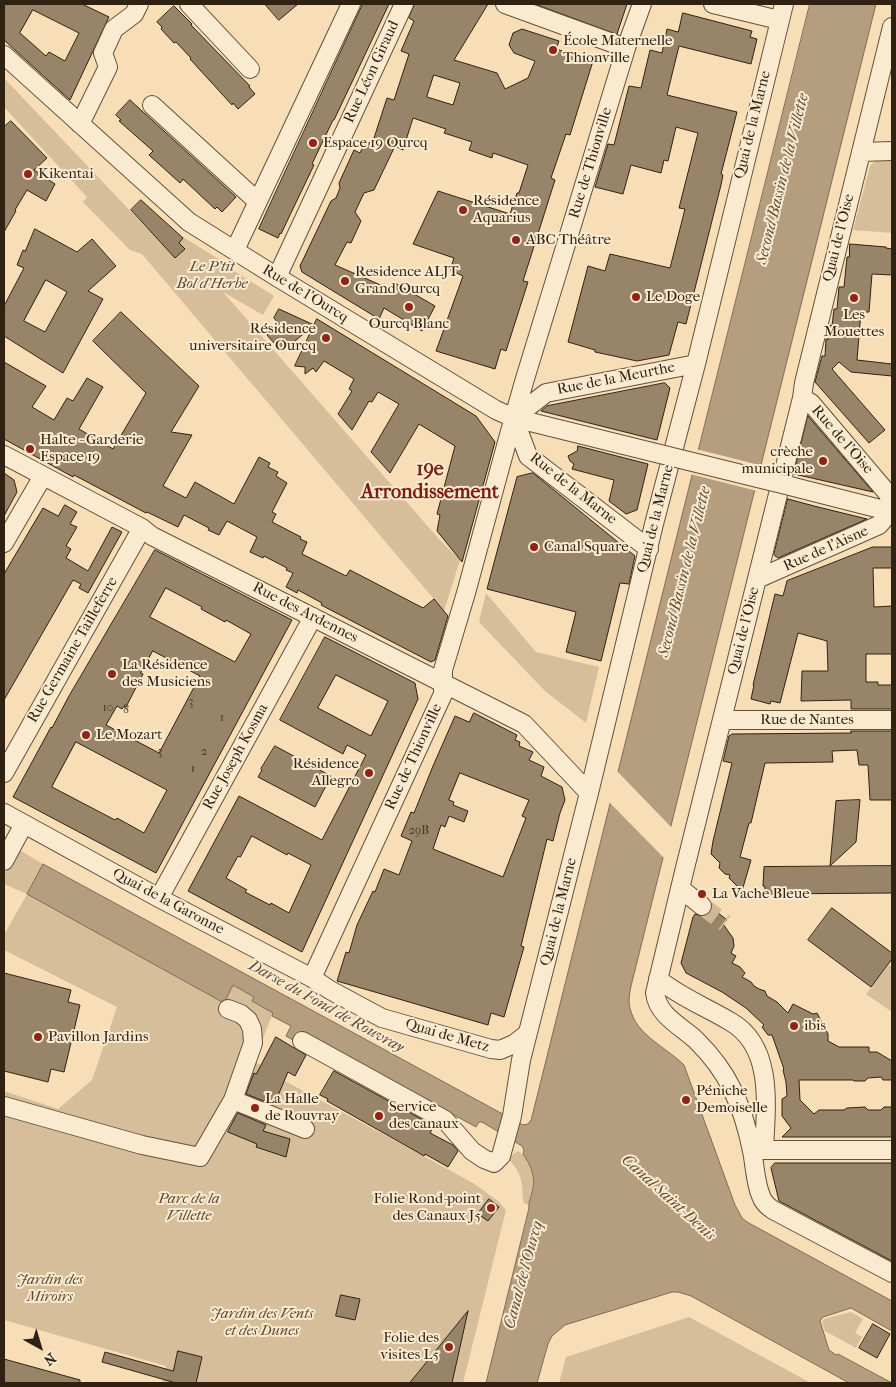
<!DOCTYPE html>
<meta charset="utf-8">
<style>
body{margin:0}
#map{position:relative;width:896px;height:1387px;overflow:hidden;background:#f8deb7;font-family:"IM FELL French Canon",serif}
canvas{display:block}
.frame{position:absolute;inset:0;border:5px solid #302212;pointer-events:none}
.north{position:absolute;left:15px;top:1322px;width:50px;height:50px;-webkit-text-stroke:4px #faead0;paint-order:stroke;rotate:141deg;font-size:14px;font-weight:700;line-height:20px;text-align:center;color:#302212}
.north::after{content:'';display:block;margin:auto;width:18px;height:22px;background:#302212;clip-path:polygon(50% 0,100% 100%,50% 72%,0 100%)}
</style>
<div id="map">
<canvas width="896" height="1387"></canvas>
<div class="frame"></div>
<div class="north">N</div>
</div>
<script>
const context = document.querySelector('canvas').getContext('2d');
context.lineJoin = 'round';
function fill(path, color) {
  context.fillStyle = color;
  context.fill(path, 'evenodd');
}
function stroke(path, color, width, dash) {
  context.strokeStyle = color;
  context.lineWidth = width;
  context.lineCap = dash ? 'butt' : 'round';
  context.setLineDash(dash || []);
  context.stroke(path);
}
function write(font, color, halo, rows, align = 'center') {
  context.font = font + ' "IM FELL French Canon",serif';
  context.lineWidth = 4;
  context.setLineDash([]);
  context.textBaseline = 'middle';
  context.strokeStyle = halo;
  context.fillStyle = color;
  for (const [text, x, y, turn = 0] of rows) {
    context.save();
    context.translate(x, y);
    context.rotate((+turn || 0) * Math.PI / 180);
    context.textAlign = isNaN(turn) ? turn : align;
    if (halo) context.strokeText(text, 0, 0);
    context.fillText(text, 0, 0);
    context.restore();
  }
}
fill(new Path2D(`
 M4 78 175 258 185 249 179 243 183 237 235 269 234 271 274 296 263 315 223 292 438 538 460 560 444 611 142 254 130 250 83 202 87 197 4 107Z
 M875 161H892V233L853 230 870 166Z
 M486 593 536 652 599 667 586 723 545 691 479 622Z
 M18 849 43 864 28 893 224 1003 233 985 254 997 252 1001 273 1013 254 1061 285 1081 473 1183 498 1201 506 1210 463 1383H162L166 1366 4 1320V1091L58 1109 92 1080 117 1007 4 950V935L27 894 4 884V875Z
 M889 965 892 967V1012L866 994Z
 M518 1151C537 1163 534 1186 528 1205L524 1203C522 1198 523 1192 522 1186 521 1174 515 1165 506 1157H509Z
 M851 1312 863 1319 855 1333 862 1337 856 1348 825 1331 822 1322 824 1319Z
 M689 1317 811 1383H559L566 1357Z`), '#d6be9b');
const water = new Path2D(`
 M810 4H876L631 986C630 991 629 997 629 1002 632 1034 664 1045 684 1065L735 1205 742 1218 747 1222 892 1301V1331L851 1308 823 1317 820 1321 829 1350 836 1355 838 1354 892 1383H849L691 1296 678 1292H672L565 1325 552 1336 548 1344 537 1383H486L529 1208C528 1202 531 1198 532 1192 536 1177 531 1165 523 1154L524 1150 522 1146 482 1122H479L476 1127 307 1035 293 1040 286 1036 291 1026 272 1016 273 1013 252 1001 254 997 233 985 224 1003 27 894 43 864 523 1125 528 1124 531 1120Z`);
fill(water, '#b49e7f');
stroke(water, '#7f6c53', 1);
fill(new Path2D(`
 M696 449 763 466 757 491 690 474Z
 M616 770 673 829 665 859 608 801Z`), '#f8deb7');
const building = new Path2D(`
 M4 4H82L109 17 70 100 4 40ZM33 10 79 33 65 61 49 52 46 56 20 33Z
 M265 4H298L279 20Z
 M363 4H389L334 120H333L312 164 314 165 290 215 281 234 280 233 278 238 259 229Z
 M415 4H488L454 60 497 73 505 89 528 78 535 61 514 53 509 45 513 33 522 29 559 41 556 49 593 61 570 135 566 134 551 178 555 180 523 281 528 282 506 351 501 349 495 369 436 351 463 276 450 270 454 258 413 244 438 191 510 214 517 193H519L528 165 493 153 492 158 469 150 472 142 444 133 446 129 413 118 403 150 395 146 374 190 364 193 355 212 361 221 351 243 347 242 335 265 392 290 395 283 435 306 422 331 384 308 379 319 302 272 300 266 331 201 336 198 340 188 339 183 354 150 360 153 364 145 373 141 387 98 394 100 409 54 401 51 414 21 409 18ZM434 75 460 83 453 105 427 97Z
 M535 4H627L617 34Z
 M174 6 192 24 191 25 250 86 249 87 255 94 238 109 233 103 232 105 190 59 191 58 176 42 174 43 161 29 162 27 157 22Z
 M683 13 752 31 750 37 757 39 751 64 679 46 667 95 737 112 721 174 723 175 721 185 686 324 678 322 669 355 637 361 595 352V350L568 342 588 266 605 271 610 254 670 268 685 209 679 208 698 133 676 127 668 161 664 160 661 173 631 165 623 194 595 187 608 144 614 145 629 86 641 88 650 50 662 53 667 29 678 32Z
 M130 100 236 197 222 212 217 207 215 209 183 179 180 183 149 155 153 151 119 121 121 120 116 115Z
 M11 121 47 158 34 170 55 184 46 201 27 190 15 210 16 211 4 232V127Z
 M141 200 183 238 179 243 185 249 175 258 131 210Z
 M35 229 77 252 92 239 116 266 88 291 103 299 63 373 4 336V306L24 268 17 265 23 250 25 251ZM46 280 67 292 45 332 24 321Z
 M850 244 886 247V248L892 249V275L872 274 869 312H861L857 360 892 364V376L851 372 839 362 832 369 885 430 869 443 815 382 822 356H825L826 339 828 340 830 325 832 326 834 309H837L839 287H844L847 257H849Z
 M279 309 314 325 282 352 267 335 279 324 274 318Z
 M121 312 199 386 171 432 192 435 163 486 186 498 195 482 234 504 259 457 270 463 268 467 278 472 276 476 287 483 272 512 276 514 272 522 301 537 300 539 307 542 302 554 346 576 350 570 423 608 434 599 448 616 435 660 431 662 321 605 322 603 298 590 297 593 286 587 293 573 286 570 287 568 264 556 263 558 250 552 257 537 227 521 219 535 208 530 209 528 184 515 178 527 147 512 146 513 74 475 73 477 4 439V362L46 386 32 407 54 420 67 398 73 401 87 378 103 387 79 429 113 449 146 393 93 341Z
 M317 319 476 416 495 442 462 562 437 531 440 515 437 514 455 446 419 424 390 473 371 452 399 404 378 392 372 402 369 401 352 430 338 414 352 391 349 389 354 379 324 361 316 372 313 368 305 374V367L295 366Z
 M665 383 670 388 657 440 541 411 547 406Z
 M808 416 873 492 794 474Z
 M578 446 648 464 637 510 626 514 609 501 614 480 572 469 574 464 570 461 568 456 577 451Z
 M4 473 14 480 17 492 4 516Z
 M533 473 635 556 629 584 620 583 601 661 566 652 576 612 487 589 517 477Z
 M788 499 814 506 867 519 778 558 774 555Z
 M65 505 77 512 70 524 77 527 66 546 71 549 66 558 88 571 112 527 122 532 88 593 79 588 81 584 73 580 4 700V574L43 508 58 516Z
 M873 547H892V568H873L874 607 892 606V654H866V682H878V685H892V709H851V700L801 701 802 671H828L827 641 798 633 780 703 771 701 770 704 751 699 754 685H753L775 594 783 596 787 581Z
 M155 550 292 620 156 873 13 797 51 727 52 728 69 696ZM166 588 202 607 201 609 225 622 226 620 251 634 235 662 150 617ZM153 651 200 676 159 753 106 725 117 706 122 709 124 706 126 707 143 674 141 673ZM76 742 167 790 144 833 117 818 115 820 52 787Z
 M325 637 415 683 418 699 302 952 188 891 239 796 322 840 366 755 347 745 343 754 280 720ZM336 675 388 701 371 736 318 708ZM252 836 287 855 288 853 311 865 289 913 271 903 270 905 245 892 247 890 226 878 238 856 240 857Z
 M474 713 517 735 515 740 520 742 519 746 533 752 529 760 544 767 541 776 562 787 565 800 560 813 553 841 547 839 521 946 524 947 504 1017 491 1013 488 1025 337 981 346 952 349 953 357 925 373 891 375 892 384 869 399 875 412 841 401 836 411 812 414 813 433 766 455 716 469 722ZM460 773 529 800 522 816 526 818 503 877 433 849 441 825 445 827 449 816 464 822 468 811 453 805 454 802 449 800Z
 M851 731H892V800H870L868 765H859L857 750 832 751 833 762 765 763 751 823H749L740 857 751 860 742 891 729 878 730 875 725 874 719 868 720 863 711 854 713 841 732 763 723 761 729 736 732 734 851 733Z
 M275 746 331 776 315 807 258 777 262 770 261 769Z
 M860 800 856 842 830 866 836 801Z
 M892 866V893L765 894V887L763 886 764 867Z
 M712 908 727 920 723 924 733 938 734 946 731 953 736 956 732 963 740 967 745 973 742 977 751 982 754 986 759 989 765 991 767 996 777 1002 788 1013 793 1004 813 1014 817 1013 828 1034V1041L839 1047H869V1052H877L892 1061V1080H883L881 1077 868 1078 865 1081H854L853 1080H799L800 1100 814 1114 819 1110H844L847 1108 865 1107 868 1110H881L884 1107H892V1137H782L791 1128 782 1116V1099L787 1096 786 1082 783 1070 784 1069 772 1035H768L762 1027 764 1025 746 1008 722 992 686 973 681 963 693 917 695 914 701 916H706L710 913Z
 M832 908 892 953V959L871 987 808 940Z
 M4 973 71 990 68 1002 80 1005 64 1072 51 1069 48 1082 4 1071Z
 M276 1037 306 1055 295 1076 288 1072 274 1105 246 1094 254 1073 256 1074Z
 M334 1071 434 1126 430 1133 453 1145 458 1151 448 1167 425 1154 424 1156 419 1153 327 1101 328 1099 320 1095Z
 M238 1113 266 1125 263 1131 290 1139 286 1157 256 1147 257 1144 228 1132Z
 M775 1163H892V1261L779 1201 771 1168Z
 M489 1199 499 1207 488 1221 478 1214Z
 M341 1295 360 1299 355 1320 336 1316Z
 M468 1311 452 1383H410Z
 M873 1324 890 1334 877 1358 859 1348Z
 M178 1351 202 1357 196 1383H176L102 1362 105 1352 173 1371Z
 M4 1359 80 1380V1383H4Z`);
fill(building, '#988468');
stroke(building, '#302212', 1);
stroke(new Path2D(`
 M702 906 725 923`), '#d0b896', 18, [18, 9]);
const minor = new Path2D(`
 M189 4 250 69
 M505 4 626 48
 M713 4 779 20
 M892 27 804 383 802 398 684 872 655 993C658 1016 681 1026 696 1040 710 1054 724 1072 732 1089 741 1107 748 1131 752 1151 755 1165 755 1182 761 1196 763 1202 767 1206 773 1210L892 1273
 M4 55 189 222 277 277 496 410 514 418 652 452
 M152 105 257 201
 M80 124 108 67 103 53 114 29 134 14 139 4
 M861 152 892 151
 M235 250 351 4
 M277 277 404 4
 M514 418 546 393 696 364
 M514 418 528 456 649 549
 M4 455 142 528 152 536 524 724 589 793
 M790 486 892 512
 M4 543 43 476
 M757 579 879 525 890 512 889 495 811 403 802 398
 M722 720H892
 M4 773 142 528
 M4 813 159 898 312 978 330 990 382 1018 491 1049 500 1050 514 1044 528 1033
 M4 861 24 824
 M680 888 702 906
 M159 898 313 617
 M312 978 443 694V670L466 593 507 442 524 382 626 48 642 4
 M658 979C680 997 706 1007 731 1022 774 1047 766 1107 764 1149
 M228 1009 241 1014 248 1020 252 1029 253 1043 233 1100
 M302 1041 445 1120 472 1151 484 1159 494 1163 501 1156 512 1116 521 1060 589 793 654 524 696 364 784 4
 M4 1106 142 1145 200 1157 233 1100 305 1129
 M753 1150H892`);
stroke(minor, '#62513b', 20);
stroke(minor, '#faead0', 18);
const minorBridge = new Path2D(`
 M652 452 790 486`);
stroke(minorBridge, '#62513b', 20, []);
stroke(minorBridge, '#faead0', 18);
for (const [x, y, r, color] of [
 [553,50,5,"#8f2418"],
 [313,143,5,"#8f2418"],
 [28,174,5,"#8f2418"],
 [463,210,5,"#8f2418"],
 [516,240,5,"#8f2418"],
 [345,281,5,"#8f2418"],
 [636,297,5,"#8f2418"],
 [854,298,5,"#8f2418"],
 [409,307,5,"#8f2418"],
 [326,338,5,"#8f2418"],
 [30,449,5,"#8f2418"],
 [823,461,5,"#8f2418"],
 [534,547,5,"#8f2418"],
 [112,674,5,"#8f2418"],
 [86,735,5,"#8f2418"],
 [369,773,5,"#8f2418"],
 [702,894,5,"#8f2418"],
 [794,1026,5,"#8f2418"],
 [38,1037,5,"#8f2418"],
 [686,1100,5,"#8f2418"],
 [255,1108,5,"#8f2418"],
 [379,1116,5,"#8f2418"],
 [491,1208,5,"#8f2418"],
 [449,1347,5,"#8f2418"]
]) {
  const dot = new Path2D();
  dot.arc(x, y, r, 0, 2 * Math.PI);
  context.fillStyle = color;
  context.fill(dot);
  stroke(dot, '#faead0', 2);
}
write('12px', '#4a3a28', null, [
 ["3",191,702],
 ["10",108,708],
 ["8",126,710],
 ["1",222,718],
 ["3",160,752],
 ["2",204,752],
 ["1",193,769],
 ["29B",419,831]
]);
write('15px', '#302212', '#faead0', [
 ["École Maternelle",563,41],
 ["Thionville",563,58],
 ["Espace 19 Ourcq",323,143],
 ["Kikentai",38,174],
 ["Résidence",473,201],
 ["Aquarius",473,218],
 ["ABC Théâtre",526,240],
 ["Residence ALJT",355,272],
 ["Grand Ourcq",355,289],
 ["Le Doge",646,297],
 ["Les",854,315,"center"],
 ["Mouettes",854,332,"center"],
 ["Ourcq Blanc",409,324,"center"],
 ["Résidence",316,329,"right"],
 ["universitaire Ourcq",316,346,"right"],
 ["Halte - Garderie",40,440],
 ["Espace 19",40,457],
 ["crèche",813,452,"right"],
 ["municipale",813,469,"right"],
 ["Canal Square",544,547],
 ["La Résidence",122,665],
 ["des Musiciens",122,682],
 ["Le Mozart",96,735],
 ["Résidence",359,764,"right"],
 ["Allegro",359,781,"right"],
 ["La Vache Bleue",712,894],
 ["ibis",804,1026],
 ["Pavillon Jardins",48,1037],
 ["Péniche",696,1091],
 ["Demoiselle",696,1108],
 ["La Halle",265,1099],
 ["de Rouvray",265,1116],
 ["Service",389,1107],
 ["des canaux",389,1124],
 ["Folie Rond-point",481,1199,"right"],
 ["des Canaux J5",481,1216,"right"],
 ["Folie des",439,1338,"right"],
 ["visites L5",439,1355,"right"]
], 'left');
write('15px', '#302212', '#faead0', [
 ["Rue Léon Giraud",372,72,-65],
 ["Quai de la Marne",753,125,-76],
 ["Rue de Thionville",591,163,-73],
 ["Quai de l'Oise",839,238,-76],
 ["Rue de l'Ourcq",305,294,31],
 ["Rue de la Meurthe",616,379,-11],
 ["Rue de l'Oise",842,440,49],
 ["Rue de la Marne",573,489,38],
 ["Quai de la Marne",656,519,-76],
 ["Rue de l'Aisne",826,549,-24],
 ["Rue des Ardennes",305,613,27],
 ["Quai de l'Oise",744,631,-76],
 ["Rue Germaine Tailleferre",73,650,-60],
 ["Rue de Nantes",807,720],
 ["Rue Joseph Kosma",236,757,-61],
 ["Rue de Thionville",414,757,-65],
 ["Quai de la Garonne",168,902,28],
 ["Quai de la Marne",559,912,-76],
 ["Quai de Metz",447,1036,16]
]);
write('italic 15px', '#5a4934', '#faead0', [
 ["Le P'tit",212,267],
 ["Bol d'Herbe",212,284],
 ["Parc de la",189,1199],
 ["Villette",189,1216],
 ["Jardin des",50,1280],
 ["Miroirs",50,1297],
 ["Jardin des Vents",262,1314],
 ["et des Dunes",262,1331]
]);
write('italic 16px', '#5e4d38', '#faead0', [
 ["Second Bassin de la Villette",783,179,-76],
 ["Second Bassin de la Villette",685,572,-76],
 ["Darse du Fond de Rouvray",326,1007,29],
 ["Canal Saint-Denis",668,1198,42],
 ["Canal de l'Ourcq",524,1275,-75]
]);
write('bold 20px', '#7a1f14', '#faead0', [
 ["19e",430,470],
 ["Arrondissement",430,493]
]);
</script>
